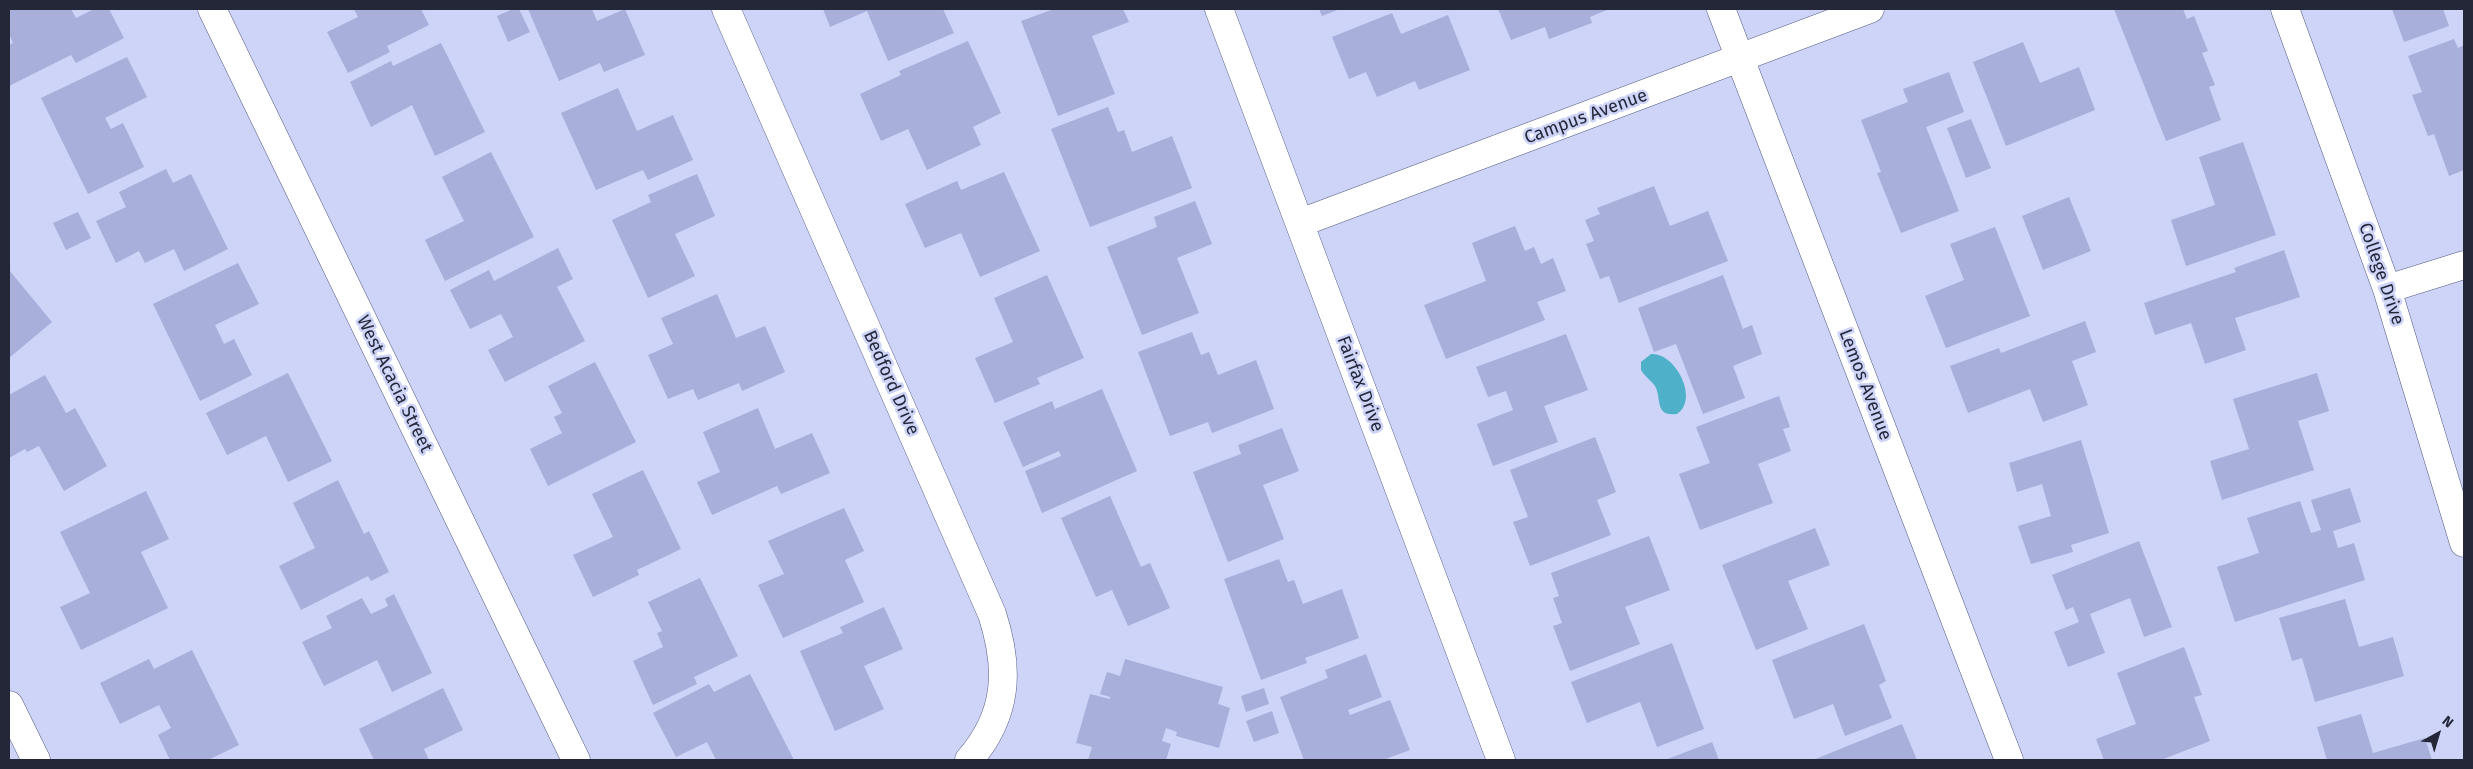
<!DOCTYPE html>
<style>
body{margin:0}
#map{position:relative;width:2473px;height:769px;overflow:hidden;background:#cdd4f8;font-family:"Fira Sans",sans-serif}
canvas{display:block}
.frame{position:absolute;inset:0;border:10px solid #242738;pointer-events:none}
.north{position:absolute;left:2413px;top:709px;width:50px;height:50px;-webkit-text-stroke:4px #cdd4f8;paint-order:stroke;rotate:39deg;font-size:14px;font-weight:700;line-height:20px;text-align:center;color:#242738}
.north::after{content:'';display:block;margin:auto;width:18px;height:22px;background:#242738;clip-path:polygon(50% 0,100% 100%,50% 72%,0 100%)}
</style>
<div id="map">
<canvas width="2473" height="769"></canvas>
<div class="frame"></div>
<div class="north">N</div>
</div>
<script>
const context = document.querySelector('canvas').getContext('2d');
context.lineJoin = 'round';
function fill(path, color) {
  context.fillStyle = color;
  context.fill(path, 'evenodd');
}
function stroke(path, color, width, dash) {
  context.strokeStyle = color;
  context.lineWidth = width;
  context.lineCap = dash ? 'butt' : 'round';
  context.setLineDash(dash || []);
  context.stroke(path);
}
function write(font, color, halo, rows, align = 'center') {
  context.font = font + ' "Fira Sans",sans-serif';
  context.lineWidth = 5;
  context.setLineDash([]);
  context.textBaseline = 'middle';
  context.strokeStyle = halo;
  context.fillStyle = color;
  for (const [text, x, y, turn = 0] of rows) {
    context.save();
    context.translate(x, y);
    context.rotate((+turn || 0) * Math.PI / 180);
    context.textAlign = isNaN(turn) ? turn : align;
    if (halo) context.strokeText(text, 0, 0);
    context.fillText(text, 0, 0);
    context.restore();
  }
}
fill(new Path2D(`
 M1651 354C1675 352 1700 399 1677 414 1654 417 1662 398 1655 386 1651 380 1645 377 1641 370V362Z`), '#4eb1c9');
fill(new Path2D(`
 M9 9H71L76 18 94 9H109L124 38 76 63 71 55 9 86V45L13 43 9 34Z
 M354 9H421L429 25 387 46 390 52 348 73 327 32 358 17Z
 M513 9H519L530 32 508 42 497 16Z
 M528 9H592L597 21 625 9 645 55 604 72 600 63 559 81Z
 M823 9H943L954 33 888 61 867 11 830 27Z
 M1054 9H1123L1129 22 1092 36 1115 94 1058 116 1021 21Z
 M1319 9H1340L1322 16Z
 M1498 9H1609L1590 17 1592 23 1549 39 1545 27 1511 40Z
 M2114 9H2183L2187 19 2194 16 2208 51 2202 53 2215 85 2209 87 2221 120 2166 141Z
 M2392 9H2443L2449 26 2404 42Z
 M1392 13 1401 34 1448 15 1470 70 1419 90 1415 81 1377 97 1366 72 1349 79 1332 37Z
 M2454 39 2458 48 2464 45V170L2449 176 2434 134 2428 136 2412 95 2422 92 2408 56Z
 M968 41 1001 113 973 127 981 145 927 170 908 129 881 141 860 94 901 75 899 71Z
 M2023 42 2040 83 2079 67 2095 110 2006 146 1973 62Z
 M441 43 485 132 435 156 412 105 371 127 350 82 391 61 393 66Z
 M127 57 147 97 105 118 111 129 123 123 144 167 88 194 41 98Z
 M1949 72 1964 112 1926 127 1959 211 1901 233 1877 173 1881 172 1861 120 1908 102 1903 89Z
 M618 88 637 131 673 115 693 160 648 180 643 170 596 190 561 113Z
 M1108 107 1118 132 1124 130 1132 152 1172 136 1192 188 1090 227 1051 129Z
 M1971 119 1991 168 1966 178 1947 128Z
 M2243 142 2276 235 2186 266 2171 220 2215 205 2199 157Z
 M491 152 534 237 445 281 425 240 464 221 442 177Z
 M166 169 173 183 191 174 228 249 184 271 174 249 145 263 139 251 116 263 96 221 126 207 119 192Z
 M1004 172 1040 251 980 277 961 233 925 248 905 204 957 181 961 190Z
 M697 174 715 216 675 234 695 276 648 298 612 220 651 202 648 195Z
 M1654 186 1670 226 1708 211 1728 261 1619 303 1609 276 1600 279 1586 244 1594 241 1585 220 1600 214 1597 208Z
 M2069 197 2091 251 2043 270 2022 216Z
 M1195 201 1212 244 1177 258 1199 313 1142 335 1107 247 1157 227 1154 217Z
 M78 212 91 238 66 250 53 223Z
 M1515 226 1525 251 1534 247 1541 264 1553 258 1566 291 1537 302 1545 320 1446 359 1424 305 1486 281 1472 243Z
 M1995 227 2030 316 1946 348 1925 296 1964 280 1950 244Z
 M558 248 573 279 557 287 585 341 505 382 488 350 513 337 501 314 470 329 450 290 489 270 494 281Z
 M2284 250 2300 297 2235 318 2246 350 2205 364 2191 323 2155 335 2144 303 2236 272 2234 268Z
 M238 263 259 304 215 325 224 344 234 339 252 375 200 401 153 304Z
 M9 270 52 322 9 358Z
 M1047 275 1084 358 1037 378 1040 384 995 403 975 358 1013 342 994 298Z
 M1723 275 1743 329 1752 325 1762 354 1733 366 1745 398 1703 414 1676 344 1654 352 1638 308Z
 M717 294 736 338 765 326 785 372 742 391 739 383 698 400 693 389 668 399 648 355 673 344 661 318Z
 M2085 321 2096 352 2072 361 2088 405 2043 422 2030 389 1968 413 1950 366 1999 348 2001 353Z
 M1192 332 1201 355 1209 352 1218 375 1256 360 1274 409 1212 433 1208 422 1170 436 1138 352Z
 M1566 334 1588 390 1544 406 1558 442 1493 466 1477 424 1513 410 1506 391 1488 397 1476 367Z
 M595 362 636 442 548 486 530 449 562 433 554 417 562 413 548 386Z
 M288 373 332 461 288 482 266 436 227 455 206 413Z
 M2317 373 2329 411 2298 421 2314 470 2222 500 2210 461 2249 449 2233 399Z
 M45 375 66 413 75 408 107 466 64 491 39 446 27 452 25 449 9 458V395Z
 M1102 389 1137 471 1042 513 1025 471 1061 456 1059 451 1023 467 1003 422 1052 401 1055 409Z
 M1779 396 1790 427 1783 429 1791 451 1758 464 1773 503 1700 530 1679 474 1710 463 1696 427Z
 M758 408 775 449 812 433 830 473 781 494 777 486 712 515 697 482 720 472 703 432Z
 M1282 428 1299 471 1263 485 1284 539 1228 562 1193 472 1241 454 1238 445Z
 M1595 437 1616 492 1597 500 1611 535 1530 566 1513 522 1528 517 1510 470Z
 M2081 440 2109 533 2071 545 2073 552 2031 564 2018 526 2051 516 2042 484 2017 492 2009 463Z
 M643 470 681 549 637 570 639 575 593 597 573 555 613 537 592 494Z
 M338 480 364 534 369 531 389 572 371 581 368 576 301 610 279 566 315 548 293 503Z
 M2350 488 2361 522 2333 531 2338 548 2354 543 2365 580 2235 622 2217 567 2259 553 2247 518 2300 501 2311 533 2321 530 2311 500Z
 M146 491 169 539 141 552 168 608 81 650 60 607 90 593 60 532Z
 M1110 496 1141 567 1150 563 1170 608 1128 626 1112 590 1096 597 1061 518Z
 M844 508 864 551 845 560 864 602 783 638 758 585 784 574 768 541Z
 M1815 528 1830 565 1788 581 1808 629 1756 650 1722 565Z
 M1649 536 1670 590 1625 607 1640 644 1570 671 1553 626 1562 623 1553 598 1559 596 1551 573Z
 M2139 541 2172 627 2144 637 2130 598 2090 614 2105 653 2068 667 2054 632 2079 622 2073 607 2066 610 2052 575Z
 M1279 559 1288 582 1294 580 1303 604 1342 589 1359 638 1305 658 1307 663 1261 680 1224 579Z
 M700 578 738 656 694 677 697 684 653 705 633 661 663 647 657 633 662 631 648 602Z
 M394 594 432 673 392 692 377 660 324 686 302 642 332 628 326 616 362 598 371 614 388 606 385 599Z
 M2345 599 2359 647 2393 637 2404 676 2315 702 2302 658 2292 661 2279 618Z
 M884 607 903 649 864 666 884 709 835 731 800 651 843 633 840 627Z
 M1864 624 1886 681 1879 685 1892 718 1845 736 1833 704 1794 719 1772 660Z
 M1672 643 1704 729 1657 747 1640 702 1587 723 1571 682Z
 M2184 647 2202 695 2194 697 2210 741 2161 760H2104L2096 739 2136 724 2117 673Z
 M192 650 239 745 208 760H170L158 735 171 728 159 705 120 724 100 683 149 659 154 669Z
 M1366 654 1382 697 1348 710 1350 715 1390 700 1410 750 1383 760H1304L1280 697 1328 678 1325 670Z
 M1125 659 1223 687 1218 704 1230 708 1219 748 1176 736 1177 732 1166 728 1162 741 1171 744 1166 760H1088L1092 747 1076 743 1090 694 1110 699V697L1100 694 1107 672 1120 676Z
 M750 674 794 760H716L707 742 676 757 653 713 709 684 714 692Z
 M443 688 463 730 424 749 429 760H374L359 729Z
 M1264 688 1269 704 1246 712 1241 696Z
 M1272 711 1279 733 1254 742 1246 721Z
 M2361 714 2373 753 2425 738 2432 760H2327L2317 727Z
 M1902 724 1917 760H1813Z
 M1712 742 1719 760H1665Z`), '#a7afda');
const minor = new Path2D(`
 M212 9 576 760
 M726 9 992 614C1010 669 1008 715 969 760
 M1219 9 1501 760
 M1721 9 2009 760
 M2285 9 2387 289 2464 543
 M1300 223 1870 9
 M2387 289 2464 265
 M9 705 36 760`);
stroke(minor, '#555b82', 29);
stroke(minor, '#fff', 28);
write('18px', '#242738', '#cdd4f8', [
 ["Campus Avenue",1586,117,-20],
 ["College Drive",2381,274,71],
 ["Bedford Drive",891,383,66],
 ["West Acacia Street",394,384,64],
 ["Fairfax Drive",1360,384,69],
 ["Lemos Avenue",1865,385,69]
]);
</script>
